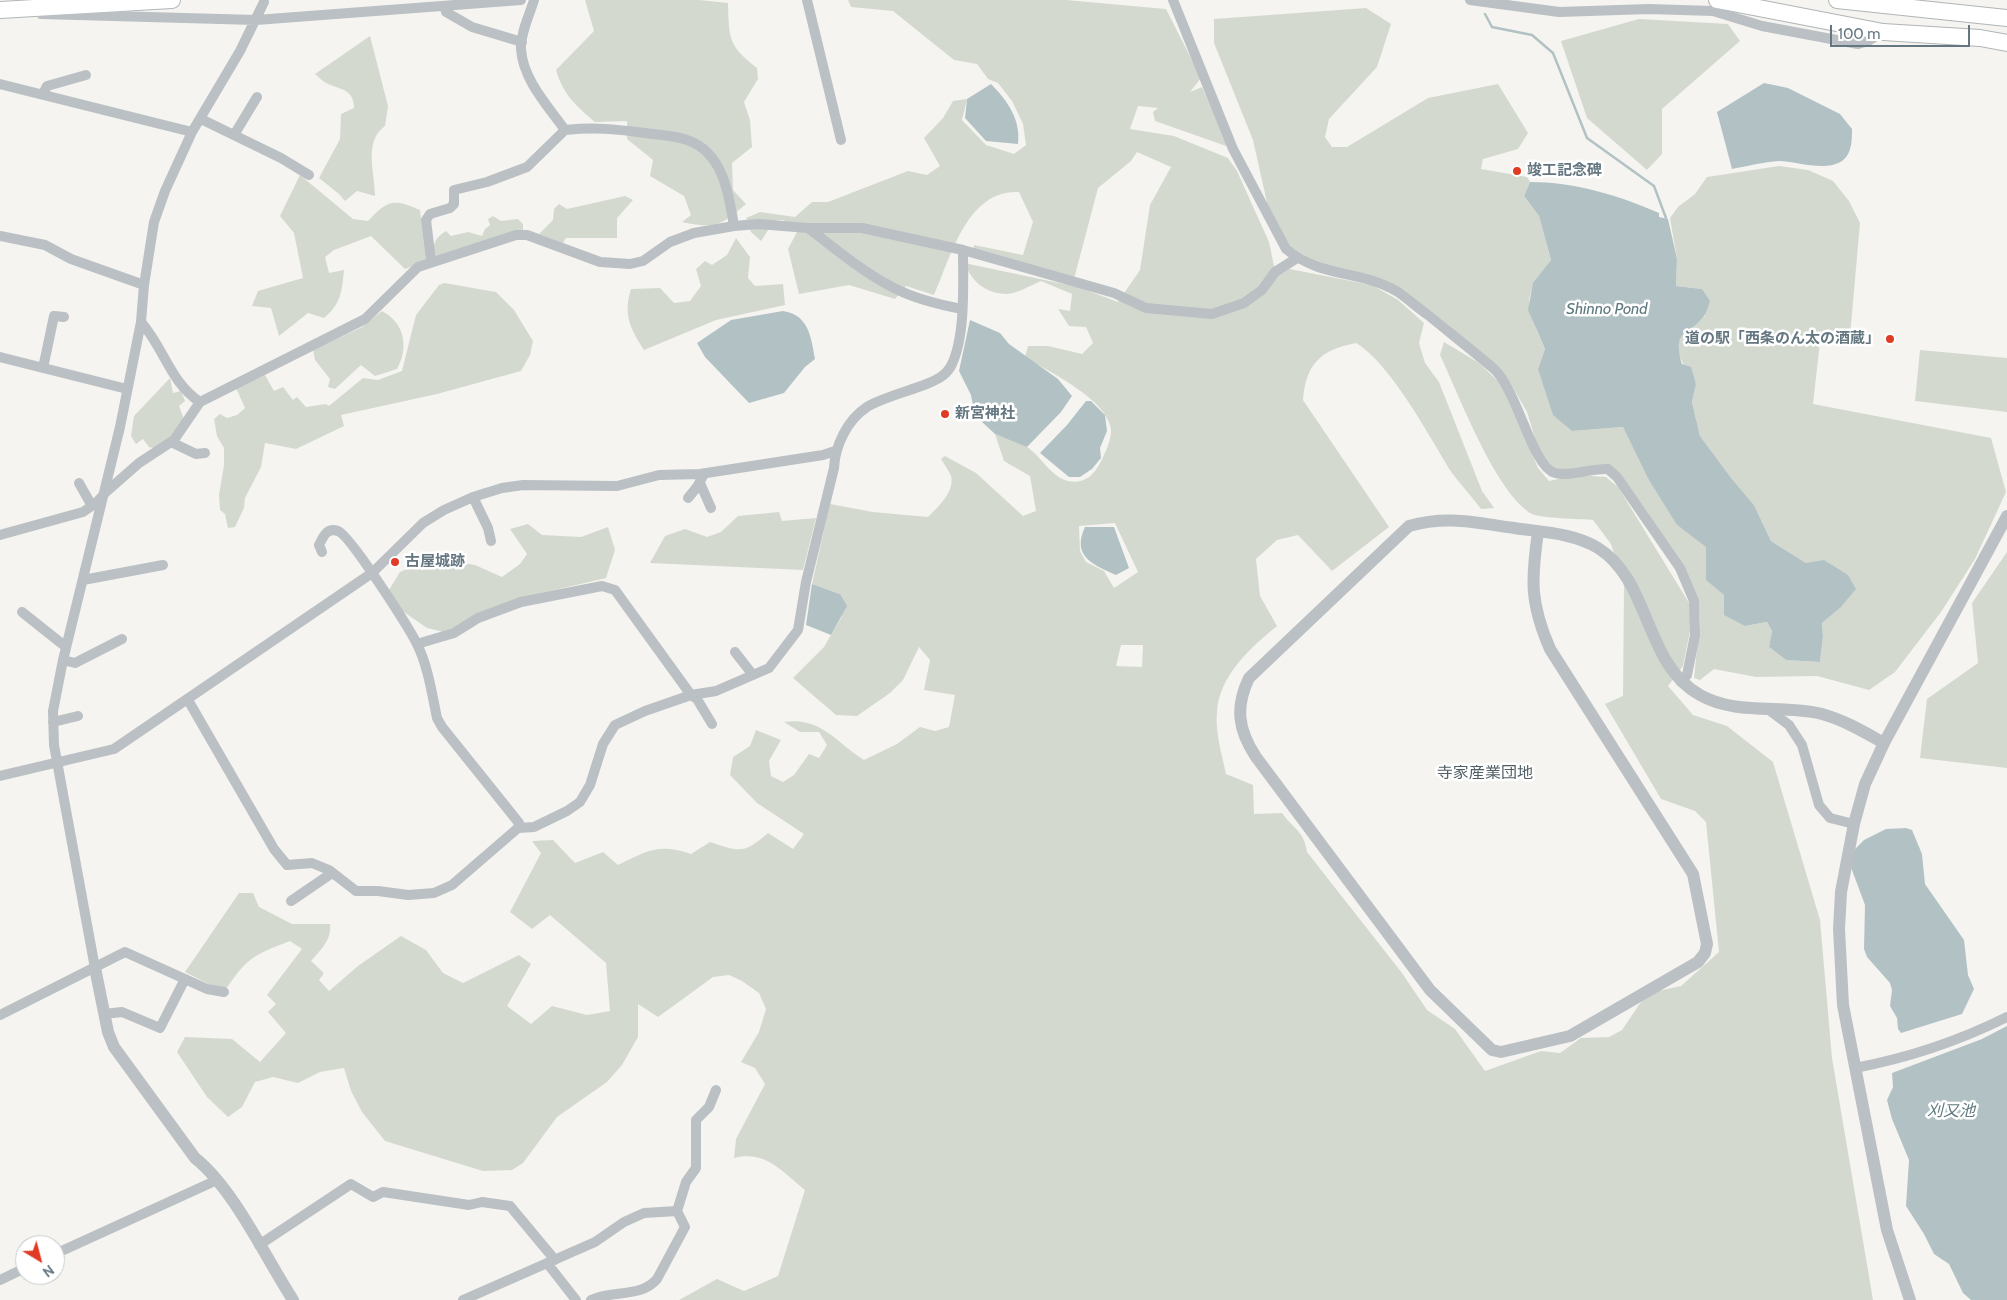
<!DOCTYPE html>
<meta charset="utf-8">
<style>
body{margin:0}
#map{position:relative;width:2007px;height:1300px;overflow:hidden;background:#f5f4f0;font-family:Cabin,sans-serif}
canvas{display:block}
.north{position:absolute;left:15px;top:1235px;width:50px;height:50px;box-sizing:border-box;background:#fff;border:1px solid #c1c9cd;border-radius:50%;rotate:143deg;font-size:14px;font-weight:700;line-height:20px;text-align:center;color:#647781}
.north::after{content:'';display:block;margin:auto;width:18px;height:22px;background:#e03b25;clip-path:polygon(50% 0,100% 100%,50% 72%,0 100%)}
.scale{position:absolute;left:1830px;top:25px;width:140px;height:22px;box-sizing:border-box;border:2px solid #647781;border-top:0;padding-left:6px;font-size:15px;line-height:18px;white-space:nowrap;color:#647781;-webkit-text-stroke:4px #fff;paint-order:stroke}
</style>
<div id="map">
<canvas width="2007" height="1300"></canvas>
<div class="north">N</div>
<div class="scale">100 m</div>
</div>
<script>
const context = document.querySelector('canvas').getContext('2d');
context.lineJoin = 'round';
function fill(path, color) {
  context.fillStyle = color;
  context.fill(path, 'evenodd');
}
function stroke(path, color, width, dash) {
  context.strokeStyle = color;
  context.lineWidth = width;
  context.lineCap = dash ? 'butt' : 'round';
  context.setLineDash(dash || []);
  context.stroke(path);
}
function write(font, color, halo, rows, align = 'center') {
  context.font = font + ' Cabin,"Noto Sans JP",sans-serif';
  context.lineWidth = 5;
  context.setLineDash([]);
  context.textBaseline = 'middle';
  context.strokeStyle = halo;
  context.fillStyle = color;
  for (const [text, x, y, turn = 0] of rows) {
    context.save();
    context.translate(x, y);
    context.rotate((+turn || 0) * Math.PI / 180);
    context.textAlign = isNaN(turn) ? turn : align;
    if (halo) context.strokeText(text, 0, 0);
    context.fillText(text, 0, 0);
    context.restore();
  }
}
fill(new Path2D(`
 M585 0H699L728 3C729 38 728 46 757 68L758 79 744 102 750 120 752 147 732 163 733 190 746 204C720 226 716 229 682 222L691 215 684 196 650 176 653 160 627 139V121L595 122C575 105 563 94 556 70L594 31Z
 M848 0H1066L1166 9 1201 78 1190 92 1202 87 1226 140V146L1155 121 1153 112 1158 108 1138 106 1130 129 1174 136 1228 158 1237 171 1269 242 1274 266 1372 285 1398 300 1424 323 1419 343 1425 363 1439 382 1482 491 1494 508 1481 509C1472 497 1461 485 1452 473 1429 436 1391 364 1356 343 1320 350 1306 364 1303 400L1389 527 1332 571 1298 535 1277 540 1256 559 1260 596 1277 626C1251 647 1219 676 1217 712 1215 732 1222 755 1226 774L1253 785 1254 814 1282 813C1293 829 1304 830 1307 852L1402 973 1427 1010 1455 1029 1485 1071 1541 1051 1560 1053 1581 1038 1609 1037 1622 1030 1641 1002 1658 991 1681 986 1719 952 1706 822 1695 811 1661 799 1605 704 1623 696 1624 586 1611 544 1593 520C1581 519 1539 518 1532 514 1496 494 1458 393 1440 355L1444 342 1479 363 1501 384 1538 468 1549 481 1577 475 1606 477 1618 487 1694 611 1683 666 1668 686 1693 715 1727 726 1773 762 1820 920 1832 1058 1873 1300H679L717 1279 744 1291 778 1276 805 1190C782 1172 766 1150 734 1158L736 1139 765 1084 755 1068 741 1062 759 1032 766 1009 759 993 742 981 729 975 713 977 658 1017 638 1004V1037L622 1065 607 1082 557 1117 523 1163 512 1170 483 1171 385 1141 362 1112 351 1091 344 1068 320 1072 298 1083 273 1077 255 1082 242 1107 228 1117 207 1097 177 1052 185 1037 232 1039 260 1062 286 1033 268 1012 276 1004 267 995 302 949 290 941C251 956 247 958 224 992L185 972 239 893H253L259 907 292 924H330C332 939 321 950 311 961L324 973 319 980 329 991 358 966 401 936 426 950 443 973 463 983 519 955 531 964 507 1006 531 1024 552 1006 587 1015 610 1011 606 963 550 915 532 929 510 912 541 853 532 841 553 840 575 863 603 852 618 865C647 851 659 843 691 854L710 842C740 852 744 854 768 833L793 849 804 834 757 803 730 775 733 757 750 746 756 730 781 740 769 761 771 776 783 782 794 775 809 754 819 758 827 745 819 732H800L784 722C822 717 835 742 864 760L897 744 920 727 935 731 949 727 955 695 924 690 930 660 919 647 903 680 890 693 857 716 836 715 793 678 824 647 842 616 840 594 812 584 830 504 873 512 928 517C938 507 955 492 951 476 949 471 944 464 941 459L945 456 976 473 1023 516 1036 511 1030 476 1004 461 995 434C1005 438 1018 441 1027 447 1041 456 1051 477 1068 481 1083 484 1092 477 1099 465 1104 456 1112 439 1111 429 1107 399 1049 372 1025 357L1028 346H1048L1082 354 1093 343 1086 327 1069 326 1058 309 1070 311 1072 294 1041 281C1032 285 1016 294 1007 294 984 293 973 282 964 263L1078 287 1118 302 1140 270 1150 205 1171 167 1137 152 1131 161 1098 188 1074 279 973 250 974 245 1023 255 1033 222 1019 192C967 189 951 257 934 295L906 286 895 299 849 285 799 294 788 249 797 232 783 220 774 221 761 241 751 232 746 218 760 212 795 217 812 202H828L908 171 927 175 940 166 924 138 943 118 953 101 967 99 962 120 986 145 1014 154 1026 145 1023 124 1012 101 998 83 988 79 977 64 954 60 893 11 851 7ZM1115 523 1138 572 1114 588 1104 571 1086 562 1080 551 1079 526ZM1121 645H1143L1142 667 1116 666Z
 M1366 8 1391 24 1377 67 1329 119 1325 137 1332 147H1347L1428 98 1498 84 1528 133 1518 149 1483 159 1481 169 1527 177 1530 182 1524 196 1539 216 1551 260C1520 300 1526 305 1545 349L1538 369 1572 431 1623 427 1677 525 1707 547V580L1725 595 1745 626 1767 622 1772 631 1769 647 1786 660 1820 662 1823 636 1822 623 1840 608 1806 563 1771 541 1754 505 1732 479 1700 436 1692 402 1696 383C1687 370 1670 350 1683 333 1688 327 1698 321 1705 316L1702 289 1676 286 1677 259 1670 218 1678 207 1695 194 1707 177 1779 166 1808 170 1833 181 1849 201 1860 223 1850 336 1821 333 1813 404 1991 438 2006 492 1975 559 1941 612 1895 672 1869 690 1817 676 1756 677 1714 669 1700 680 1694 678 1700 620 1698 601 1643 506 1598 465 1561 470 1554 469 1539 451 1527 412 1508 379 1497 366 1400 289 1320 266 1289 246 1268 207 1253 140 1214 43V19Z
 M1639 19 1728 24 1740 41 1662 109V154L1647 170 1587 118 1561 41Z
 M370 36 388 106 385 126C363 142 375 172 375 196L357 191 345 201 339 194 319 178 340 139 341 114 354 108C354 89 341 90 328 84 323 82 319 77 315 74Z
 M300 175 353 219 368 221C387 200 394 198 420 210L426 261 405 269 371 236 334 250 325 257 329 273 344 270C342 291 341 304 324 318L308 313 279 336 271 308 252 306 258 291 303 278 294 233 280 216Z
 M625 196 633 200 617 218V238H566L563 243 539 234 553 220 554 209 559 204 567 209Z
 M493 216 501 221 518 219 523 224V232L434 257C433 243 434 239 446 231L451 236 468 232 482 236 485 229 490 225 488 219Z
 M736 238 750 257 748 278 755 286 783 284 785 305 716 320 644 350C630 328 623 315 631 289L660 288 674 303 690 301 701 286 696 269 705 261 712 265 727 255Z
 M444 283 496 292 514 310 533 341 530 355 521 371 437 394 341 415 344 426 296 449 265 443 261 467 245 498 244 508 235 527 228 528 225 514 220 510 219 495 224 465V448L217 436 214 419 220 414 227 418 237 415 245 408 236 388 265 375 274 391 283 387 293 400 297 397 306 407 326 404 329 406 363 378 378 380 402 371 416 315 439 285Z
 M382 311C405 323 409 348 397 369L375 376 361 365 335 389 328 387 330 379 315 360 313 350 362 327Z
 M1920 350 2007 358V412L1915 401Z
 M170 378 173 393 181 391 185 401 179 406 184 419 173 438 157 449 149 447 143 439 136 444 131 436 134 416Z
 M779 512 782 521 816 518 803 570 650 563 665 536 685 529 707 537 721 532 738 516Z
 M528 524 542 535 581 537 608 527 615 550 606 578 521 598 444 632 427 628 401 610 389 590 400 572 421 563 439 559 475 565 502 577 520 564 527 554 510 529Z
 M2007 552V768L1920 758 1927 699 1978 663 1972 603Z`), '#d4d9d0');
fill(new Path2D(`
 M1764 83 1788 88 1840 114 1852 129C1852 135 1852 143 1850 149 1842 178 1798 161 1779 161 1764 162 1747 166 1732 169L1717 112Z
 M991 84C1008 101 1021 120 1018 144L986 141 965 118 967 99Z
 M1530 182C1574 182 1618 195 1659 213V217L1668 219 1677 259 1676 286 1702 289 1710 301C1708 306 1707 312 1704 316 1688 337 1672 328 1682 364L1691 367 1696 384 1692 402 1700 436 1732 479 1754 505 1771 541 1806 563 1824 560 1848 575 1856 589 1840 608 1822 623 1823 636 1820 662 1786 660 1769 647 1772 631 1767 622 1745 626 1724 615V595L1706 580V547L1677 525 1649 480 1623 427 1572 431 1553 415 1538 369 1545 349 1528 310 1533 283 1551 260 1539 216 1524 196Z
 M783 311C809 315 811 337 815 359L805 367 784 393 749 403 705 357 697 343 731 320Z
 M970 320 1000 333 1009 344 1058 379 1072 396 1061 412 1027 447 995 434 982 422 974 411 971 395 959 371Z
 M1086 401H1091L1105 415 1107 431 1100 448 1101 458 1092 469 1080 477H1069L1040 453 1067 425Z
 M1085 527H1114L1129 568 1116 575C1094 565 1071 557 1085 527Z
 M812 584 840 594 847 606 831 635 806 625Z
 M1906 828 1912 830 1922 854 1925 884 1964 940 1968 975 1974 989 1962 1014 1901 1033 1898 1029 1897 1018 1890 1006 1892 990 1890 983 1867 957 1864 949 1865 905 1849 862 1853 851 1864 840 1886 829Z
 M2007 1026V1300H1971L1963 1293 1949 1264 1934 1254 1924 1234 1906 1206 1909 1160 1892 1119 1887 1100 1893 1087 1892 1073 1982 1039Z`), '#b2c2c4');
stroke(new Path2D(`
 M1485 14 1492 27 1532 35 1553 53 1587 138 1654 186 1666 218`), '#b2c2c4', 2.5);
const trunk = new Path2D(`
 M1717 0 1883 32 1980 38 2007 43
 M1837 0 2007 18
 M0 10 172 0`);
stroke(trunk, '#b0b5b7', 18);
stroke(new Path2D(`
 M534 0C530 14 520 34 521 49 523 80 548 106 565 130 596 127 614 129 645 133 658 135 674 135 687 140 723 152 729 194 734 226
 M807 0 841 140
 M1173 0 1233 149 1286 249C1322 279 1360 269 1398 292 1408 299 1418 308 1428 315 1450 333 1472 350 1493 368 1517 388 1532 467 1555 473 1570 477 1592 468 1608 469L1617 477 1680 568 1694 601 1695 635 1687 675 1681 682
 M1470 0 1559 12 1649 9 1713 11 1762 26 1858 44 1868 41 1883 32
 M445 7 446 12 472 27 522 42
 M41 14 256 20 521 0
 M0 84 192 132
 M43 94 47 86 86 75
 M201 119 281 158 309 175
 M234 135 257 97
 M808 228C836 249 865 274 896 289 916 299 941 305 962 309
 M0 236 45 245 71 259 144 285
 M431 261 426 220 430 214 450 208 454 204V190L487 182 527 167 565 130
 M141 322C164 348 170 382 200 402
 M0 357 127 389
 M43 368 54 316 64 317
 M171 442 196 454 205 453
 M79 483 92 506
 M700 483 711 508
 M473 497 488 528 491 541
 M688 498 697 487 704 474
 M0 535 83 512 96 503 106 492 139 463 174 440 200 402 365 319 418 267 516 235H527L600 262 630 264 643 261 670 242 694 233 734 226 758 224 808 228H862L963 250 1114 293 1146 308 1212 314 1244 303 1262 290 1275 272 1297 258
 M322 552 319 545C323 537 327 527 338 531 350 535 409 628 417 644 428 666 432 694 437 718L442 727 519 823 518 828
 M83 580 163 565
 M22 612 66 647
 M417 644 454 633 478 618 521 602 602 586 615 590 691 695 697 699 712 724
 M735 652 753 675
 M63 660 75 663 122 639
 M188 700 274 849 287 865 312 863 329 870 356 891H378L408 895 434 893 452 885 518 828 534 827 567 811 580 802 590 785 603 744 615 725 645 711 691 695 716 691 769 668 798 630 806 582 834 468C835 446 847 420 867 407 879 399 908 391 924 385 934 381 945 377 951 366 966 337 963 282 963 250
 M1769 710 1789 725 1802 745 1819 805 1830 818 1854 824
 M53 722 78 716
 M0 776 114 749 372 573 423 523 444 510 473 497 502 488 523 485 617 486 659 475 700 474 823 455 835 451
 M291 901 332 873
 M95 968 54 745 53 711 63 660 120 427 141 322 144 285 154 222 165 191 192 132 240 51 264 2
 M104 1014 122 1012 160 1028 185 979
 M0 1015 125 952 207 989 224 992
 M1855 1068C1908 1058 1959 1041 2007 1017
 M259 1245 351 1184 373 1197 383 1192 469 1205 482 1202 510 1206 555 1260
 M55 1254 217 1180
 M547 1263 576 1300
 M0 1280 25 1268
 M463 1300 595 1242 624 1222 644 1213 677 1211
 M591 1300C612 1290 641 1298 657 1279L685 1227 677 1211 686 1182 696 1168V1120L709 1107 716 1090`), '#bac0c3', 10);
stroke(new Path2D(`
 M1538 532C1531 580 1530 603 1550 649L1693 874 1707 944 1705 953 1698 962 1570 1036 1501 1052 1492 1050 1430 990 1256 757C1238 730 1235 707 1249 678L1409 526C1447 515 1476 523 1514 528 1541 532 1574 533 1598 548 1651 581 1644 664 1700 695 1737 716 1782 704 1822 714 1844 720 1864 732 1884 743
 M95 968 108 1032 114 1047 195 1158C234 1189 265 1257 293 1300
 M1910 1300 1887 1230 1843 1005 1839 929 1841 892 1854 824 1865 784 1884 743 2007 516`), '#bac0c3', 12);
stroke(trunk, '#fff', 16);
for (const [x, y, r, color] of [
 [1517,171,5,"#e03b25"],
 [1890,339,5,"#e03b25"],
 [945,414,5,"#e03b25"],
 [395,562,5,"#e03b25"]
]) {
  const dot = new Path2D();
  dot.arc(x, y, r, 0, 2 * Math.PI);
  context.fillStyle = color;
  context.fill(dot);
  stroke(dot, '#fff', 2);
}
write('bold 15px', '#647781', '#fff', [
 ["竣工記念碑",1527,171],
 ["道の駅「西条のん太の酒蔵」",1880,339,"right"],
 ["新宮神社",955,414],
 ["古屋城跡",405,562]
], 'left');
write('italic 16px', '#5f7a7f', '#fff', [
 ["Shinno Pond",1607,309],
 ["刈又池",1951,1111]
]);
write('16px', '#526066', '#fff', [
 ["寺家産業団地",1485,773]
]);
</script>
